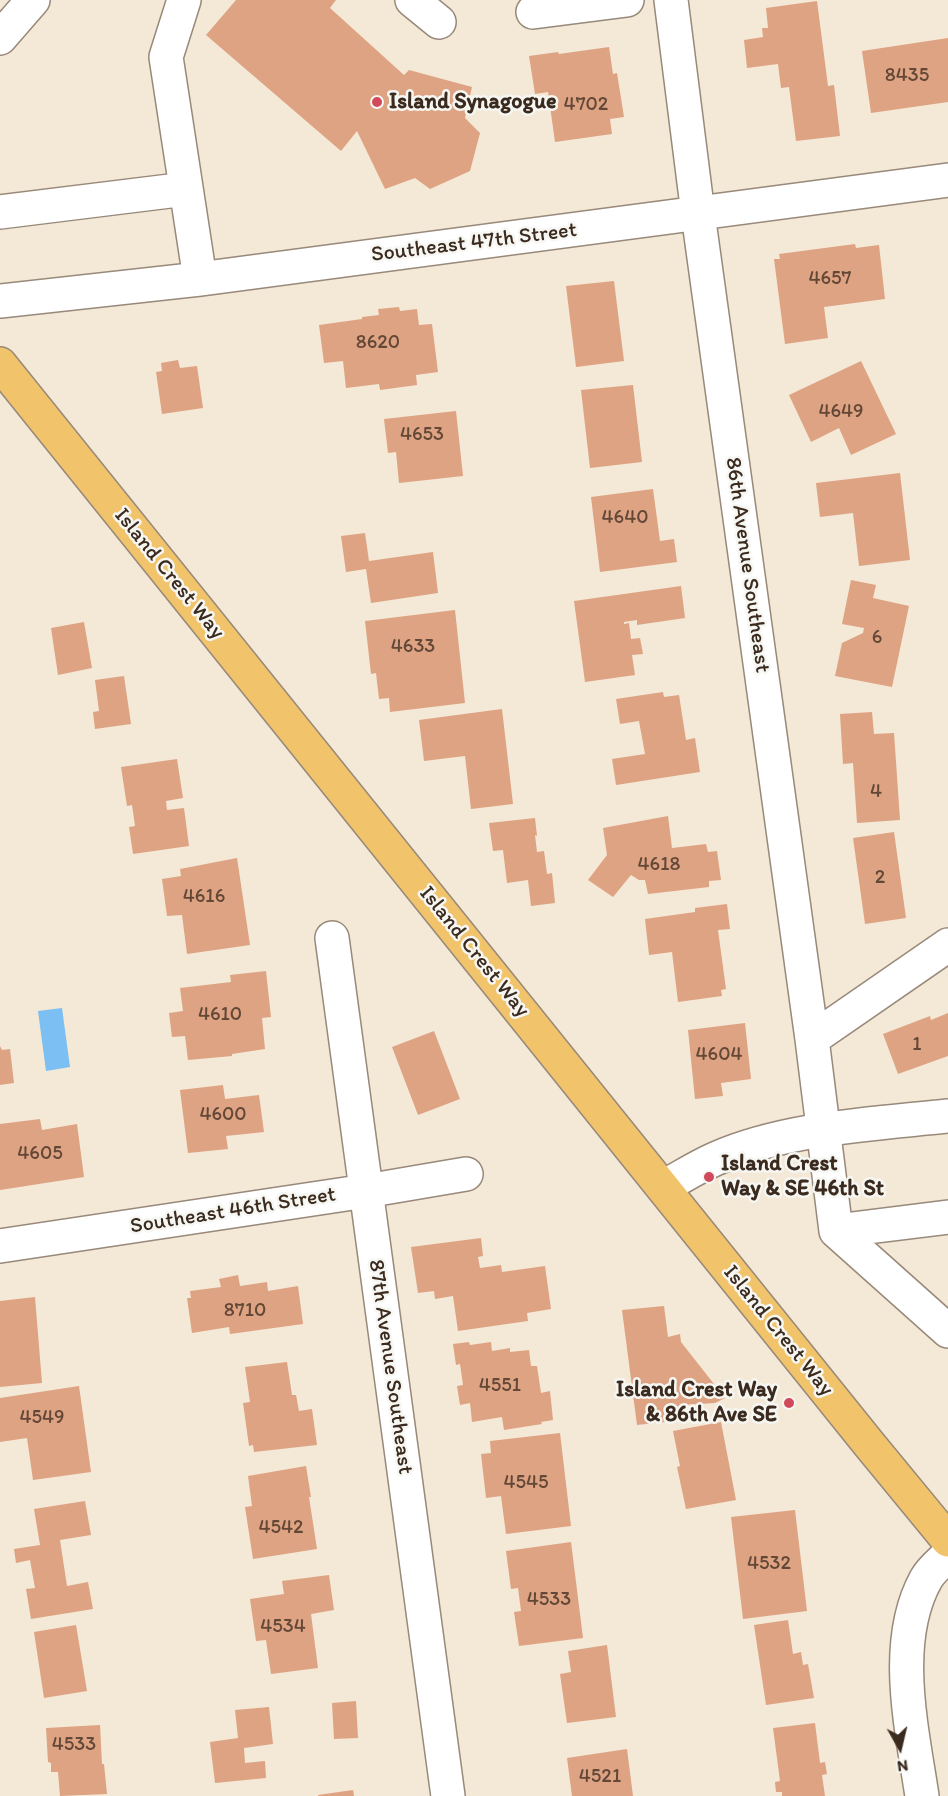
<!DOCTYPE html>
<style>
body{margin:0}
#map{position:relative;width:948px;height:1796px;overflow:hidden;background:#f4e8d6;font-family:Itim,sans-serif}
canvas{display:block}
.north{position:absolute;left:870px;top:1718px;width:60px;height:60px;-webkit-text-stroke:4px #f6f6f2;paint-order:stroke;rotate:172deg;font-size:16px;font-weight:700;line-height:24px;text-align:center;color:#3b2a1e}
.north::after{content:'';display:block;margin:auto;width:21px;height:27px;background:#3b2a1e;clip-path:polygon(50% 0,100% 100%,50% 72%,0 100%)}
</style>
<div id="map">
<canvas width="948" height="1796"></canvas>
<div class="north">N</div>
</div>
<script>
const context = document.querySelector('canvas').getContext('2d');
context.lineJoin = 'round';
function fill(path, color) {
  context.fillStyle = color;
  context.fill(path, 'evenodd');
}
function stroke(path, color, width, dash) {
  context.strokeStyle = color;
  context.lineWidth = width;
  context.lineCap = dash ? 'butt' : 'round';
  context.setLineDash(dash || []);
  context.stroke(path);
}
function write(font, color, halo, rows, align = 'center') {
  context.font = font + ' Itim,sans-serif';
  context.lineWidth = 5;
  context.setLineDash([]);
  context.textBaseline = 'middle';
  context.strokeStyle = halo;
  context.fillStyle = color;
  for (const [text, x, y, turn = 0] of rows) {
    context.save();
    context.translate(x, y);
    context.rotate((+turn || 0) * Math.PI / 180);
    context.textAlign = isNaN(turn) ? turn : align;
    if (halo) context.strokeText(text, 0, 0);
    context.fillText(text, 0, 0);
    context.restore();
  }
}
fill(new Path2D(`
 M62 1008 70 1067 46 1071 38 1011Z`), '#7cbff2');
fill(new Path2D(`
 M236 0H336L330 8 404 75 409 70 472 87 465 118 480 133 470 171 430 189 415 178 385 189 357 131 341 151 206 35Z
 M817 1 828 86 834 85 840 136 796 141 789 87 781 88 778 64 747 68 744 40 763 37 762 28H768L766 8Z
 M948 38V102L871 113 862 51Z
 M609 47 613 74 617 73 624 117 610 119 612 134 555 142 548 92 535 94 529 56 558 52 559 54Z
 M855 244 856 248 879 245 885 299 824 307 828 338 785 344 774 259H780L779 254Z
 M614 281 624 361 576 367 566 286Z
 M399 307 400 311 417 309 419 325 432 324 438 372 416 375 417 385 380 390 379 384 346 388 343 361 324 363 319 325 362 319V317L379 315 378 309Z
 M178 360 180 368 197 366 203 408 162 414 156 372 162 371 161 363Z
 M861 361 896 434 851 455 839 428 811 442 789 395Z
 M633 385 642 462 590 468 581 390Z
 M456 411 463 476 399 483 396 452 388 453 384 419Z
 M900 473 910 560 859 566 853 513 820 517 816 483Z
 M653 489 660 541 674 539 677 562 600 572 591 497Z
 M365 533 369 561 433 552 438 593 371 603 366 569 346 572 341 536Z
 M851 580 876 585 873 598 909 606 892 687 835 676 842 643 863 633 864 628 842 624Z
 M681 586 685 618 637 625V620L624 622V624L629 623 631 639 640 638 643 654 632 655 635 675 585 682 574 601Z
 M455 610 465 703 390 712 389 698 379 699 376 673 371 674 365 621Z
 M84 622 92 668 58 675 51 628Z
 M124 676 131 724 95 729 93 712 99 711 95 680Z
 M663 692 664 697 679 695 686 740 695 738 700 772 616 785 612 759 645 754 639 721 620 724 616 699Z
 M502 709 513 804 471 809 465 756 424 761 419 720Z
 M872 712 874 734 894 733 900 820 857 823 853 763 843 764 840 714Z
 M177 759 183 798 166 801 167 810 184 808 189 846 133 854 129 827 135 826 132 805 127 806 121 767Z
 M668 816 672 848 706 844 708 852 717 851 721 880 709 881V887L648 894 645 880H639L631 875 613 897 588 880 607 855 603 828Z
 M535 818 537 836 535 835 537 852 544 851 547 874 552 873 555 903 531 906 528 880 507 883 503 850 493 851 489 823Z
 M894 832 906 918 865 924 853 838Z
 M237 858 250 945 187 954 182 915 167 916 162 879 181 876 180 869Z
 M727 904 730 929 718 930 726 989 721 990 722 996 678 1002 672 952 649 955 645 919 695 912V908Z
 M266 971 271 1017 262 1018 265 1049 232 1054V1056L188 1060 185 1036 172 1037 169 1013 183 1011 180 988 231 982 230 975Z
 M948 1013V1056L898 1074 883 1034 930 1016 931 1020Z
 M745 1023 751 1079 721 1083 723 1096 695 1099 688 1030Z
 M434 1031 460 1099 418 1115 392 1047Z
 M0 1046 2 1050 10 1049 14 1083 0 1085Z
 M223 1085 225 1099 259 1095 264 1132 226 1136 228 1149 188 1153 180 1090Z
 M40 1119 42 1130 77 1124 84 1177 0 1190V1124Z
 M481 1238 483 1256 478 1257 480 1268 501 1265 502 1272 545 1266 551 1309 527 1313 528 1321 458 1331 453 1296 435 1299 434 1291 418 1293 411 1247Z
 M238 1275 240 1286 267 1282 268 1291 298 1286 303 1324 230 1334 229 1327 192 1333 187 1298H191L190 1291 221 1287 219 1279Z
 M35 1297 42 1383 0 1387V1301Z
 M664 1306 668 1337 680 1334 681 1342 725 1398 715 1403 682 1405V1420L637 1425 622 1310Z
 M469 1342 470 1345 491 1342 492 1351 510 1348V1352L529 1350 531 1366H537L541 1393 550 1391 553 1420 541 1422 542 1424 504 1430 502 1417 472 1422 470 1403 460 1405 457 1386 463 1385 460 1364 456 1365 453 1344Z
 M287 1362 292 1395H296L299 1411 312 1409 317 1445 254 1452 253 1445 249 1446 243 1403 250 1402 245 1367Z
 M79 1386 91 1472 33 1480 27 1438 0 1442V1398Z
 M721 1422 736 1500 686 1509 677 1467 680 1466 673 1431Z
 M560 1433 571 1526 506 1534 501 1496 486 1498 481 1454 491 1453 490 1441Z
 M306 1466 311 1497H309L317 1549 253 1559 245 1507 252 1506 248 1476Z
 M85 1501 91 1535 60 1540 67 1586 88 1582 93 1609 31 1619 26 1589 35 1588 30 1560 16 1563 14 1549 40 1545 34 1509Z
 M795 1510 807 1611 743 1619 731 1517Z
 M571 1542 583 1638 519 1646 514 1612 521 1611 518 1588 511 1589 506 1551Z
 M329 1575 334 1610 311 1614 318 1668 271 1674 266 1640 256 1641 250 1599 284 1594 282 1581Z
 M788 1620 793 1654 801 1652 803 1665 808 1664 814 1698 766 1705 754 1625Z
 M76 1625 87 1691 44 1698 34 1632Z
 M607 1645 616 1717 567 1723 560 1674 571 1672 568 1651Z
 M356 1701 358 1738 334 1739 332 1703Z
 M269 1707 273 1744 244 1748 245 1763 265 1761 266 1778 215 1783 210 1742 238 1738 235 1710Z
 M815 1723 820 1763 825 1762 827 1774 822 1775 825 1796H782V1792H776L775 1782 780 1781 773 1728Z
 M100 1725 102 1764H104L107 1794 60 1796 58 1772H51V1763L48 1762 46 1728Z
 M627 1749 633 1796H572L567 1758Z
 M353 1790 354 1796H318V1795Z`), '#dea383');
const minor = new Path2D(`
 M184 0 166 57 200 279
 M412 0 439 22
 M671 0 698 214 812 1039 836 1231 948 1331
 M533 12 627 0
 M0 38 33 0
 M0 212 186 189
 M0 301 200 279 948 180
 M332 938 448 1796
 M812 1039 948 945
 M663 1187C680 1178 697 1167 715 1159 785 1128 873 1124 948 1116
 M836 1231 948 1217
 M0 1246 366 1191 466 1174
 M922 1796C912 1729 891 1642 926 1579 931 1570 941 1562 948 1555`);
const major = new Path2D(`
 M0 364 869 1444 948 1540`);
stroke(minor, '#98897a', 36);
stroke(major, '#98897a', 36);
stroke(minor, '#fff', 33);
stroke(major, '#f1c36a', 33);
for (const [x, y, r, color] of [
 [377,102,6,"#d1495b"],
 [709,1177,6,"#d1495b"],
 [789,1403,6,"#d1495b"]
]) {
  const dot = new Path2D();
  dot.arc(x, y, r, 0, 2 * Math.PI);
  context.fillStyle = color;
  context.fill(dot);
  stroke(dot, '#f6f6f2', 2);
}
write('20px', '#644837', null, [
 ["8435",907,76],
 ["4702",586,105],
 ["4657",830,279],
 ["8620",378,343],
 ["4649",841,412],
 ["4653",422,435],
 ["4640",625,518],
 ["6",877,638],
 ["4633",413,647],
 ["4",876,792],
 ["4618",659,865],
 ["2",880,878],
 ["4616",204,897],
 ["4610",220,1015],
 ["1",917,1045],
 ["4604",719,1055],
 ["4600",223,1115],
 ["4605",40,1154],
 ["8710",245,1311],
 ["4551",500,1386],
 ["4549",42,1418],
 ["4545",526,1483],
 ["4542",281,1528],
 ["4532",769,1564],
 ["4533",549,1600],
 ["4534",283,1627],
 ["4533",74,1745],
 ["4521",600,1777]
]);
write('bold 22px', '#3b2a1e', '#f6f6f2', [
 ["Island Synagogue",389,102],
 ["Island Crest",721,1164],
 ["Way & SE 46th St",721,1189],
 ["Island Crest Way",777,1390,"right"],
 ["& 86th Ave SE",777,1415,"right"]
], 'left');
write('22px', '#3b2a1e', '#f6f6f2', [
 ["Southeast 47th Street",474,243,-7],
 ["86th Avenue Southeast",747,565,82],
 ["Island Crest Way",169,574,51],
 ["Island Crest Way",474,952,51],
 ["Southeast 46th Street",233,1211,-9],
 ["Island Crest Way",778,1331,51],
 ["87th Avenue Southeast",390,1367,82]
]);
</script>
